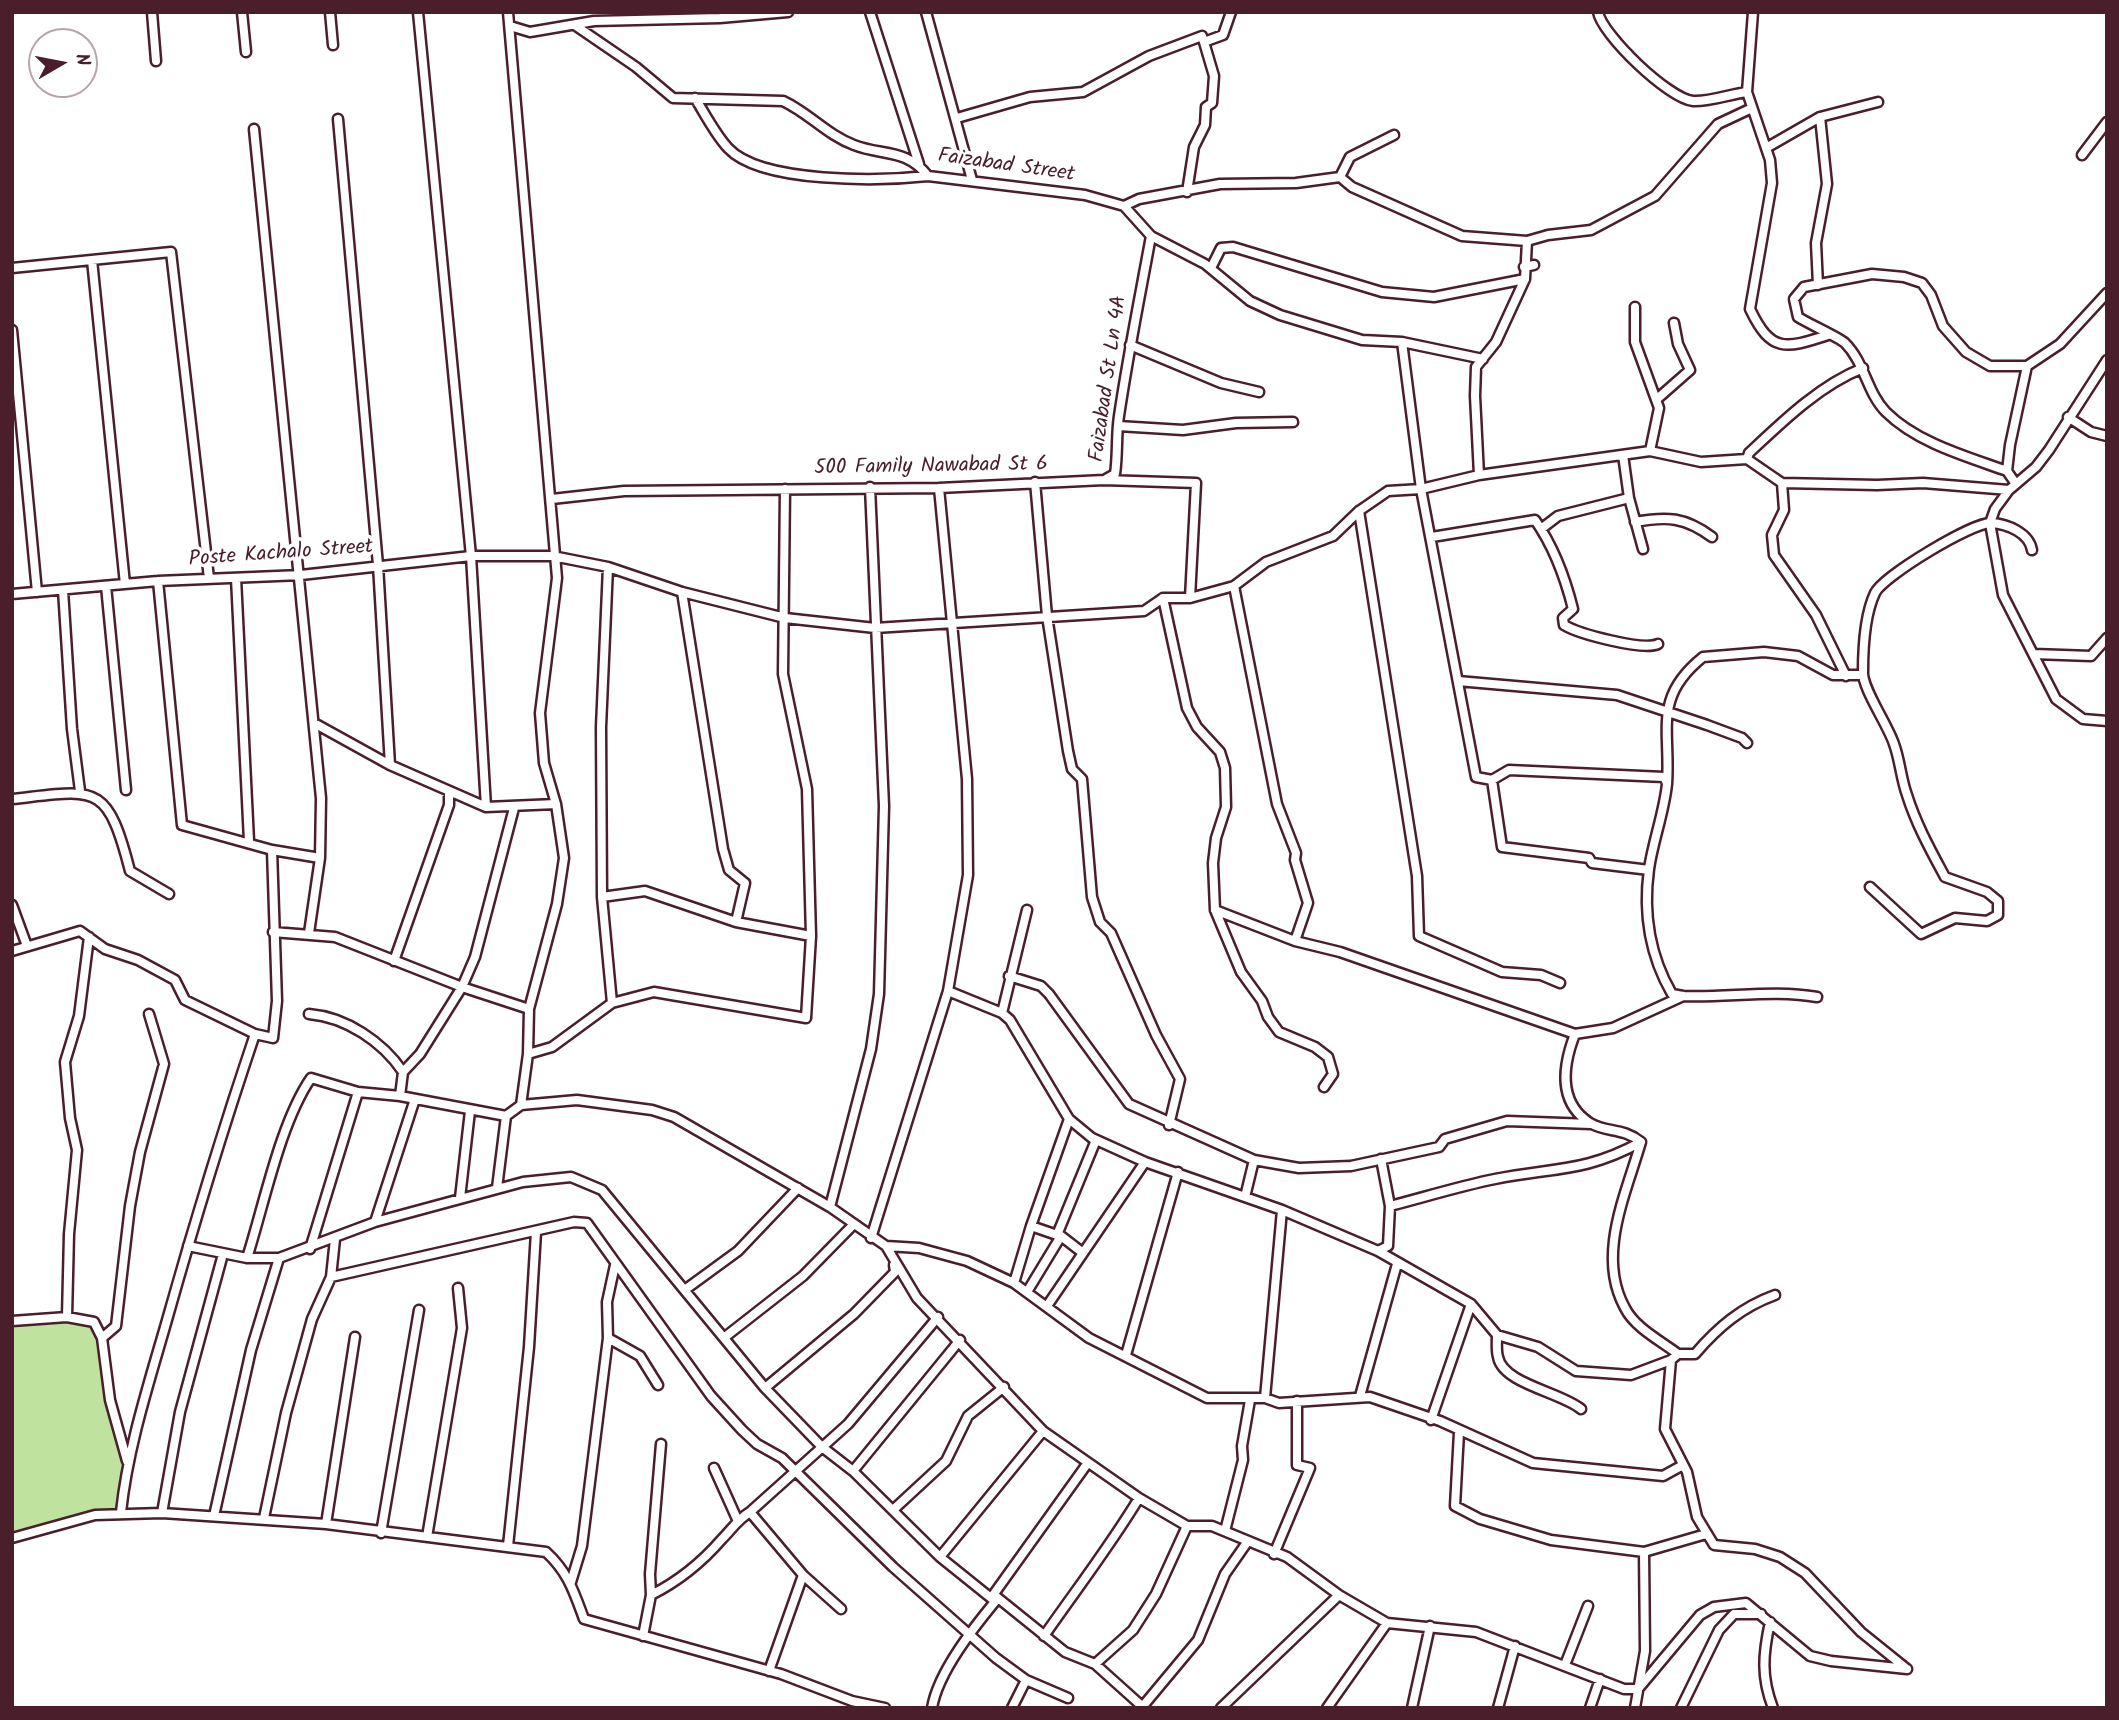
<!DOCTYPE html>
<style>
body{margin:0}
#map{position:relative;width:2119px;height:1720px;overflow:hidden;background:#fff;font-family:Kalam,sans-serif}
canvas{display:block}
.frame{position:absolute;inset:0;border:14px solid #4a1f2b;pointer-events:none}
.north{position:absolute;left:28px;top:28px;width:70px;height:70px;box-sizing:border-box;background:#fff;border:2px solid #b7a5aa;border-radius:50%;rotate:80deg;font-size:19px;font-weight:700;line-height:28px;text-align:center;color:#4a1f2b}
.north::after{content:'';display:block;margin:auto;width:24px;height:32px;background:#4a1f2b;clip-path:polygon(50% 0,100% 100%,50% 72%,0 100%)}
</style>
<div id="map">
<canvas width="2119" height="1720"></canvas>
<div class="frame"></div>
<div class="north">N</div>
</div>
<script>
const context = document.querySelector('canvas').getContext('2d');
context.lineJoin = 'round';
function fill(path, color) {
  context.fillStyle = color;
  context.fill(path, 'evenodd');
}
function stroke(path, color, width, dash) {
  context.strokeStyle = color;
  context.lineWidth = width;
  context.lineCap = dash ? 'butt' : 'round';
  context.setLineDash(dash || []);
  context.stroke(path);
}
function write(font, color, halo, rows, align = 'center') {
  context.font = font + ' Kalam,sans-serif';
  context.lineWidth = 7;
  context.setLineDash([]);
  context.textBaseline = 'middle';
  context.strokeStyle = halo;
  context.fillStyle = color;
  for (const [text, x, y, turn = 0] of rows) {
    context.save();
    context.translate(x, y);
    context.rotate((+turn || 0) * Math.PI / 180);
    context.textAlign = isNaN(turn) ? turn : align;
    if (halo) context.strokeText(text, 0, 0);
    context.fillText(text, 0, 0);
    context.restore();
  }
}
fill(new Path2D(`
 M67 1317 94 1322 102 1338 104 1361 128 1464 121 1512 12 1538V1321Z`), '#bfe39e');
const street = new Path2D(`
 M152 12 156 61
 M242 12 246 52
 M330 12 333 45
 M418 12 471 556 486 807
 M508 12 557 578 540 713 544 763 556 804 564 858 557 904 529 1009 528 1054 521 1105
 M870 12 919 164
 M926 12 972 180
 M1598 12C1602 35 1669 99 1693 101 1709 102 1731 94 1747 92
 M1753 12 1747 92 1770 160 1772 183 1750 309C1771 353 1785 349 1828 335
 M510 26 530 32 594 21 720 18 788 12
 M576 26 636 67 673 98 783 101C809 113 827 135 854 145 882 156 906 148 928 176L1085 195 1124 206 1151 236 1205 264 1250 301 1280 315 1362 340 1402 342 1483 359
 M695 98C705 114 715 134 728 148 761 184 882 181 928 176
 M957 118 1030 97 1083 92 1149 56 1202 36 1204 42 1223 35 1231 12
 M338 119 378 565 390 765
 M254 129 321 798 320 858 309 933
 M1766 148 1820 117 1878 102
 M2082 155 2107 122
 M1340 177 1350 157 1394 135
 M1187 192 1194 147 1205 125 1206 107 1212 103 1214 76 1204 42
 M1124 206 1139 199 1220 184 1296 183 1340 177 1352 187 1462 236 1527 241 1548 235 1591 230 1655 196 1718 124 1752 108
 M92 260 125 584
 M1524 267 1534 265
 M12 268 171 252 209 578
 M1211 268 1221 248 1233 247 1382 292 1434 297 1525 279
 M1818 285 1816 243 1827 184 1820 117
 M1635 307V342L1659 408 1650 451
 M12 330 37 592
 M1402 342 1421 489 1476 777 1492 780 1509 770 1664 777 1667 783
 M1130 345 1221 383 1259 392
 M2107 360 2049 450 2036 467 2009 490 1995 509 1990 523 2003 595 2056 699 2083 719 2107 721
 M1657 399 1690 370 1678 344 1674 323
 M2068 417 2091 432 2107 436
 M1118 426 1183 430 1236 423 1293 422
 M1623 455 1629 498 1643 549
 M1747 459 1782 483 1877 485 1923 483 2009 490
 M2007 471 2010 445 2027 366
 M1479 475 1475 396 1476 367 1496 342 1525 279 1527 241
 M1106 479 1115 474C1118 454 1116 435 1119 416 1128 355 1140 296 1151 236
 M1035 482 1047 616 1068 751 1072 769 1082 779 1092 897 1100 922 1111 933 1156 1035 1180 1079 1169 1125
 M1782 483 1784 510 1772 535 1774 555 1816 615 1846 676
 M2016 484 2007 471C1968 457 1917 443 1886 412 1867 393 1865 363 1845 343 1840 338 1809 324 1798 317L1794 299 1804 287 1872 274 1904 277 1922 283 1931 295 1943 326 1966 352 1990 366H2027L2060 344 2107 293
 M552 499 624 491 939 488 1104 480 1196 483 1190 598
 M1359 511 1417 876 1419 936 1502 972 1541 975 1560 983
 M1635 522C1667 516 1685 517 1712 537
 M1541 529 1558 516 1629 498
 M1432 537 1535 520C1554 547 1565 577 1573 609L1563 618 1564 625C1579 634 1643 651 1658 644
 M608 567 601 727 602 897 612 1003
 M236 578 249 841
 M158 581 182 825 272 850 320 858
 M106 586 126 790
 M1234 586 1277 804 1296 853 1295 860 1308 903 1295 941
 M63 590 72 729 80 791
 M682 592 723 849 729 870 745 883 736 922
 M12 594 158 581 301 575 471 556H553L608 567 682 592 785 618 875 628 1144 611 1163 598H1190L1234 586 1266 562 1333 536 1359 511 1388 491 1421 489 1479 475 1650 451 1701 462 1747 459 1749 453C1783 421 1820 385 1863 368
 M1163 598 1187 708 1197 727 1220 752 1225 768 1226 807 1216 838 1213 863 1215 910 1241 972 1262 1001 1268 1017 1279 1032 1315 1047 1328 1057 1333 1074 1324 1087
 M2034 654 2091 656 2107 638
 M1458 681 1617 695 1707 725 1742 738 1747 743
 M314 723 390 765 486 807 556 804
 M1492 780 1502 847 1589 858 1592 863 1649 870
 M12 799C96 790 107 781 130 871L169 894
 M1870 887 1921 934 1955 918 1987 921 1998 915V901L1987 892 1945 877C1931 851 1916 824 1907 795 1901 779 1900 760 1894 744 1888 725 1862 688 1863 672 1863 649 1865 614 1875 593 1883 576 1973 522 1991 523 2008 524 2029 533 2032 550
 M602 897 645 891 736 922 811 936
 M12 905 27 946
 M1215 910 1295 941 1340 952 1575 1034 1613 1028 1683 996
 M273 932 335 937 462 987 529 1009
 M12 951 80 931 105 949 138 960 175 980 185 1000 255 1034 273 1038 277 1001 272 850
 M394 961 449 805V793
 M1009 976 1041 986 1049 994 1129 1104 1254 1160 1299 1168 1351 1166 1439 1147 1445 1139 1507 1121 1591 1124
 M948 991 1002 1013 1010 1020 1069 1119 1092 1138 1145 1162 1282 1210 1378 1251 1471 1304 1497 1335 1538 1347 1576 1371 1631 1375 1671 1360 1678 1354H1695C1718 1327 1742 1307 1775 1295
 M1817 997C1775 989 1727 998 1683 996L1672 994C1650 956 1643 913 1649 869 1653 841 1664 813 1667 784 1671 730 1652 698 1703 657L1764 652 1798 656 1833 675H1862
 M1002 1013 1027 910
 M309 1014C346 1017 383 1042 403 1072
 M1575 1034C1563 1065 1557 1102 1590 1123 1607 1133 1622 1127 1641 1142
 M528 1054 552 1047 612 1003 654 992 806 1018 811 936 807 789 783 674 785 489
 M400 1096 403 1072 420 1054 462 987 475 957 514 808
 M1641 1142C1626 1194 1596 1256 1625 1308 1635 1328 1661 1341 1678 1354
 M497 1188 506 1116
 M1245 1197 1254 1160
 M460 1198 470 1111
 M1390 1206C1425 1197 1460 1186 1495 1179 1554 1167 1584 1173 1641 1142
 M830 1207 871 1049 879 994 884 806 870 487
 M375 1222 415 1099
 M1031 1226 1057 1235
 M1061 1236 1083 1253
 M871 1238 948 991 968 875 967 779 939 488
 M188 1246 247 1258H279L375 1222 523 1182 571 1177 602 1190 765 1388 822 1447 853 1471 940 1557 991 1598H998L1065 1652 1095 1664 1144 1708
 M886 1246 917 1298 1043 1431 1139 1498 1187 1526H1212L1287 1557 1339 1595 1387 1623 1476 1632 1624 1689H1638L1700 1615 1714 1607 1746 1603 1810 1656 1831 1661 1907 1669
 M310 1249 358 1092
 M1378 1251 1388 1246 1390 1206 1381 1159
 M247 1258C264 1205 280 1123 311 1078L358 1092 400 1096 506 1116 521 1105 577 1100 652 1110 674 1117 830 1207 886 1246 919 1248 967 1261 1014 1283 1089 1338 1207 1398H1265L1279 1403 1370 1397 1440 1421 1533 1463 1663 1476 1683 1465
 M331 1277 574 1222 587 1223 711 1396 742 1430 757 1444 782 1458 893 1567 996 1658 1026 1680 1068 1698
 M1014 1283 1031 1226 1069 1119
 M686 1289 738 1251 798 1188
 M1027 1292 1061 1236 1057 1235 1096 1140
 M1047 1306 1145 1162
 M67 1317 69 1234 77 1150 70 1118 65 1062 79 1016 89 937
 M12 1321 67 1317 94 1322 102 1338 110 1400 127 1461
 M1497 1335C1497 1342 1496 1350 1498 1357 1503 1384 1561 1392 1581 1409
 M725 1337 803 1276 854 1224
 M102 1338 116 1326 130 1206 140 1152 164 1064 149 1014
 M608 1338 640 1356 658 1385
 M1126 1355 1178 1172
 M1671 1360 1665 1429 1687 1472 1697 1517 1714 1545 1755 1549 1780 1557 1805 1573 1861 1632 1907 1669
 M765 1388 854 1314 895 1272 894 1265
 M1360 1396 1397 1264
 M1265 1398 1282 1210
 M1431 1420 1471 1304
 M1459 1432 1455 1506 1480 1519 1551 1540 1644 1552 1706 1534
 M714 1468 737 1519
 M853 1471 960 1340
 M893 1510 946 1461 968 1416 1004 1387
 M121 1512C128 1447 149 1383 167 1320 194 1224 223 1129 255 1034
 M750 1512 803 1575 841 1609
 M162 1513 180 1412 223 1254
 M214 1516 251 1350 279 1258
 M264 1518 286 1413 312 1319 331 1277 335 1239
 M326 1524 355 1337
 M1225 1531 1243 1460 1242 1446 1250 1400
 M381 1533 419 1310
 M427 1537 462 1328 458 1288
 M12 1538 95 1515 162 1513 326 1524 546 1552C568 1572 574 1592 584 1619L781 1674 852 1701 885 1708
 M508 1546 529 1347 536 1232
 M1274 1554 1310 1468 1297 1465V1401
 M940 1557 1043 1431
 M571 1582 582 1546 608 1338 607 1302 615 1265
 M651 1595C677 1582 703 1561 722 1539 732 1529 737 1520 750 1512L848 1424 938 1317
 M991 1598 1087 1464
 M1770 1622C1763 1654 1761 1677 1773 1708
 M643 1636 651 1595 650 1574 661 1444
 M1044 1636C1076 1590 1110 1546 1139 1498
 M1095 1664 1133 1630 1156 1594 1187 1526
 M1565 1665 1588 1606
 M769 1671 803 1575
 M1143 1706 1198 1640 1225 1574 1248 1541
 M932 1708C938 1672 974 1627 998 1598
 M1012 1708 1026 1680
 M1221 1708 1339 1595
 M1327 1708 1387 1623
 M1412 1708 1430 1626
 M1498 1708 1515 1646
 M1590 1708 1600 1679
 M1635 1708 1645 1651 1644 1552
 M1681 1708 1719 1630 1734 1614H1761`);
stroke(street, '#4a1f2b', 13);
stroke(street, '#fff', 8);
write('21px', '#4a1f2b', '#fff', [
 ["Faizabad Street",1006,167,8],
 ["Faizabad St Ln 4A",1110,379,-82],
 ["500 Family Nawabad St 6",931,468,-1],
 ["Poste Kachalo Street",281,555,-4]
]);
</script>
